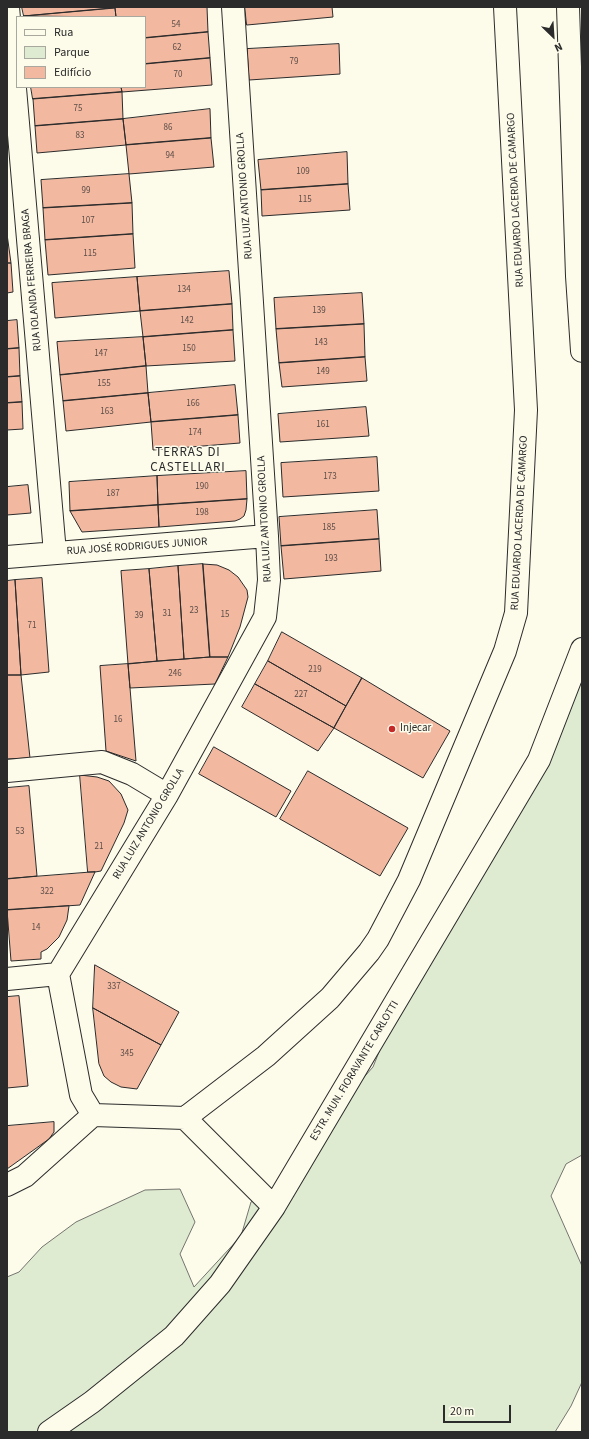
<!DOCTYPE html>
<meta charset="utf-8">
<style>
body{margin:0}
#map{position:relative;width:589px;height:1439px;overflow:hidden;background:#fdfbea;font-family:"Source Sans 3",sans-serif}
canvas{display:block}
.frame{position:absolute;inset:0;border:8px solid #2b2b2b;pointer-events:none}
.legend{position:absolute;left:16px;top:16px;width:130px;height:72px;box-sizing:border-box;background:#fdfbea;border:1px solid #a9a89e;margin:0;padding:5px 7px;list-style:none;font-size:12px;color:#2b2b2b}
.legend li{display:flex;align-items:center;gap:8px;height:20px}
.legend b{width:20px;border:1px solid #a9a89e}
.north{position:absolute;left:533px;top:16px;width:40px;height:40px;-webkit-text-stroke:3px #fdfbea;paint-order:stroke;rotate:155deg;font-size:11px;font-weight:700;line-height:16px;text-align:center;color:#2b2b2b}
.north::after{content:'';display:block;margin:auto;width:14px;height:18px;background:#2b2b2b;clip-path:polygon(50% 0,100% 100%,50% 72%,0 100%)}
.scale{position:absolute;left:443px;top:1405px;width:68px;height:18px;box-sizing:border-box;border:2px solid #2b2b2b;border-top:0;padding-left:5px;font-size:12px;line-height:14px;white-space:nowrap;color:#2b2b2b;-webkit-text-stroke:3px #fdfbea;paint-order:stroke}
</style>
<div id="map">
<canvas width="589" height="1439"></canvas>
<div class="frame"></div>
<ul class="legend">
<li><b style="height:5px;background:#fdfbea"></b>Rua</li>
<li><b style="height:11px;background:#deebd1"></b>Parque</li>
<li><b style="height:11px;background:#f2b8a0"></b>Edifício</li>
</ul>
<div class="north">N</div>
<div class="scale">20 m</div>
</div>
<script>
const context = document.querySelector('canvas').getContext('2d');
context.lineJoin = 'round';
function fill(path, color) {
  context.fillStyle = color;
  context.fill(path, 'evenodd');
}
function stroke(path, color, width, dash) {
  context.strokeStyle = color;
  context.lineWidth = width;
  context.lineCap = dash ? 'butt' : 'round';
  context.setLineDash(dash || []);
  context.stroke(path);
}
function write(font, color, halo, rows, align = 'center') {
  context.font = font + ' "Source Sans 3",sans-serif';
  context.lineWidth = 3;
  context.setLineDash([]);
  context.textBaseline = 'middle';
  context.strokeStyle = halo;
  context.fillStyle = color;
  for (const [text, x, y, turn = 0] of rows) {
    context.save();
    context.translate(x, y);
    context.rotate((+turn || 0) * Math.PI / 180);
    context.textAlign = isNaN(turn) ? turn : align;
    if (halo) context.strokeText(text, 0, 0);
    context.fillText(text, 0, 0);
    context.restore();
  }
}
const green = new Path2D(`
 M582 644V1155L566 1164 551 1196 582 1266V1382L571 1406 555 1432H7V1277L19 1272 42 1247 76 1222 145 1190 180 1189 195 1222 180 1254 194 1287 241 1236 251 1202 282 1183 350 1093 373 1067 387 1032 539 740Z`);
fill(green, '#deebd1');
stroke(green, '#74746e', 1);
const building = new Path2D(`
 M22 7H115V8L24 16Z
 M124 7H207L208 32 145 38V17H116L115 8Z
 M245 7H332L333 17 247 25Z
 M115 8 116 17 24 16Z
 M208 32 210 58 145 64V38Z
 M339 44 340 74 249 80 247 49Z
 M210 58 212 85 122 92 121 87H145V64Z
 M31 87H121L122 92 33 99Z
 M122 92 123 119 35 126 33 99Z
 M210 109 211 138 126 145 123 119Z
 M123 119 126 145 37 153 35 126Z
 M211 138 214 167 129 174 126 145Z
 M347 152 348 184 261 190 258 160Z
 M129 174 132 203 43 208 41 180Z
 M348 184 350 210 262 216 261 190Z
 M132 203 133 234 45 240 43 208Z
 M7 234 11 263H7Z
 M133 234 135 268 48 275 45 240Z
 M7 263H11L13 292 7 293Z
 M229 271 232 304 140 311 137 277Z
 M137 277 140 311 55 318 52 283Z
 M362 293 364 324 276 329 274 298Z
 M232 304 233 330 143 337 140 311Z
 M17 320 19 348 7 349V321Z
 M364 324 365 357 279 363 276 329Z
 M233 330 235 361 146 366 143 337Z
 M143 337 146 366 60 375 57 342Z
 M19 348 20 376 7 377V349Z
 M365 357 367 381 282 387 279 363Z
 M146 366 148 393 63 401 60 375Z
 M20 376 22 402 7 403V377Z
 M235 385 238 415 151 422 148 393Z
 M148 393 151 422 66 431 63 401Z
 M22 402 23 429 7 430V403Z
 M366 407 369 436 280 442 278 414Z
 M238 415 240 443 153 450 151 422Z
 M377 457 379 491 283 497 281 463Z
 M246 471 247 499 158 505 157 476Z
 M157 476 158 505 70 511 69 482Z
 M28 485 31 513 7 515V487Z
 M247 499 246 510 244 516 240 519 235 521 159 527 158 505Z
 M158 505 159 527 82 532 70 511Z
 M377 510 379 539 281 546 279 517Z
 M379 539 381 571 284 579 281 546Z
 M203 564 217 565 229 570 238 577 247 590 248 597 240 627 228 657H210Z
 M203 564 210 657 184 659 178 566Z
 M178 566 184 659 157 661 149 569Z
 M149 569 157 661 128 664 121 571Z
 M42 578 49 672 21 675 15 580Z
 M15 580 21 675H7V581Z
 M282 632 362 678 346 706 268 661Z
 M210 657H228L215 684 130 688 128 664Z
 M268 661 346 706 334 728 255 684Z
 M128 664 130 688 136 761 106 751 100 666Z
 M7 675H21L30 758 7 759Z
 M362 678 450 731 423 778 334 728Z
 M255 684 334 728 318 751 242 707Z
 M214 747 291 791 276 817 199 774Z
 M308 771 408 828 380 876 280 819Z
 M80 775 97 777 109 781 121 794 128 810 124 823 101 871 95 872H88Z
 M29 786 37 876 7 879V788Z
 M95 872 80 905 7 910V879Z
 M69 906 67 920 59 937 47 949 41 952V959L11 961 7 910Z
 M95 965 179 1012 161 1045 93 1008Z
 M19 996 28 1086 7 1088V997Z
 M93 1008 161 1045 137 1089 121 1087 111 1082 104 1076 99 1064Z
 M54 1122V1132L49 1139 7 1169V1126Z`);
fill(building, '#f2b8a0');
stroke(building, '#2b2b2b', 1);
const minor = new Path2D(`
 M8 7 55 553
 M568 7 577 276 582 351
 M7 557 267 536
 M7 771 102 762 132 774 167 795
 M7 979 58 974
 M93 1115 81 1095 58 974 167 795 265 617 269 580 267 536 233 7
 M185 1118 266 1056 330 998 369 952 378 939 409 880 505 651 516 613 526 410 505 7
 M7 1185 25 1176 93 1115 185 1118 274 1207
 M49 1432 92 1402 174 1336 220 1284 274 1207 539 760 582 649`);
stroke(minor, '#2b2b2b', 24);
stroke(minor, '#fdfbea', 22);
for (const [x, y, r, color] of [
 [392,729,4,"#c62828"]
]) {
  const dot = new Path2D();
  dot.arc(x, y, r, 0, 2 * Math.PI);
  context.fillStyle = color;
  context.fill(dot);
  stroke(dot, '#fdfbea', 1.5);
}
write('9px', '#5d4e48', null, [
 ["54",176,25],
 ["62",177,48],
 ["79",294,62],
 ["70",178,75],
 ["75",78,109],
 ["86",168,128],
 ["83",80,136],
 ["94",170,156],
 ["109",303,172],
 ["99",86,191],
 ["115",305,200],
 ["107",88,221],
 ["115",90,254],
 ["134",184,290],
 ["139",319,311],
 ["142",187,321],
 ["143",321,343],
 ["150",189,349],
 ["147",101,354],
 ["149",323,372],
 ["155",104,384],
 ["166",193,404],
 ["163",107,412],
 ["161",323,425],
 ["174",195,433],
 ["173",330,477],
 ["190",202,487],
 ["187",113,494],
 ["198",202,513],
 ["185",329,528],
 ["193",331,559],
 ["23",194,611],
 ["31",167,614],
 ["15",225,615],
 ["39",139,616],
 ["71",32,626],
 ["219",315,670],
 ["246",175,674],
 ["227",301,695],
 ["16",118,720],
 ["53",20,832],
 ["21",99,847],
 ["322",47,892],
 ["14",36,928],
 ["337",114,987],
 ["345",127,1054]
]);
write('11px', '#2b2b2b', '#fdfbea', [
 ["RUA LUIZ ANTONIO GROLLA",245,196,-94],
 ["RUA EDUARDO LACERDA DE CAMARGO",516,200,-93],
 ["RUA IOLANDA FERREIRA BRAGA",32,280,-95],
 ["RUA LUIZ ANTONIO GROLLA",265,519,-93],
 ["RUA EDUARDO LACERDA DE CAMARGO",520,523,-87],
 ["RUA JOSÉ RODRIGUES JUNIOR",137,547,-4],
 ["RUA LUIZ ANTONIO GROLLA",149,824,-59],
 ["ESTR. MUN. FIORAVANTE CARLOTTI",355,1071,-59]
]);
write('11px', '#2b2b2b', '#fdfbea', [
 ["Injecar",400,729]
], 'left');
context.letterSpacing = '1px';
write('13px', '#2b2b2b', '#fdfbea', [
 ["TERRAS DI",188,453],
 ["CASTELLARI",188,468]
]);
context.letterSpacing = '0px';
</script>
